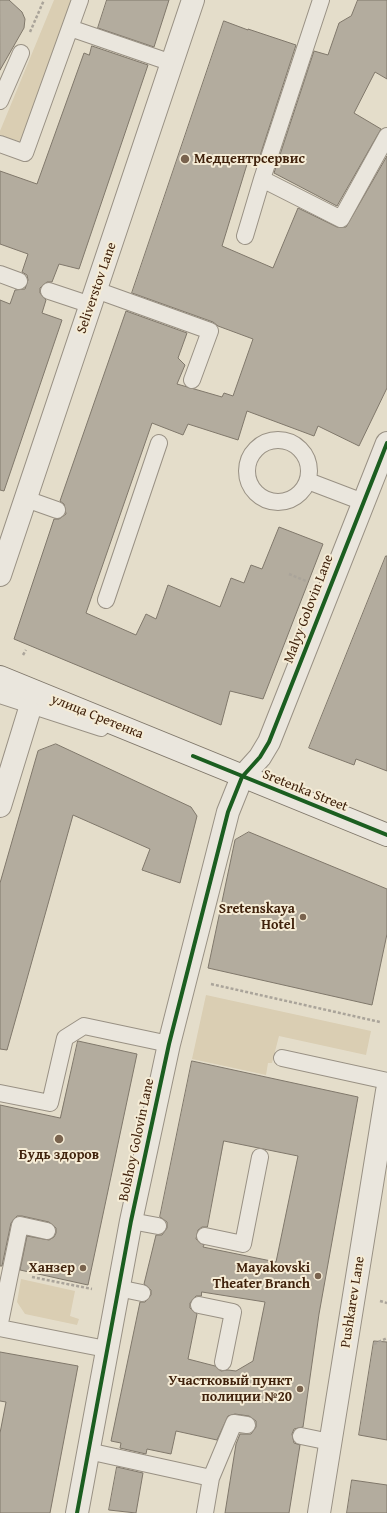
<!DOCTYPE html>
<meta charset="utf-8">
<style>
body{margin:0}
canvas{display:block;background:#e4ddca}
</style>
<canvas width="387" height="1513"></canvas>
<script>
const context = document.querySelector('canvas').getContext('2d');
context.lineJoin = 'round';
function fill(path, color) {
  context.fillStyle = color;
  context.fill(path, 'evenodd');
}
function stroke(path, color, width, dash) {
  context.strokeStyle = color;
  context.lineWidth = width;
  context.lineCap = dash ? 'butt' : 'round';
  context.setLineDash(dash || []);
  context.stroke(path);
}
function write(font, color, halo, rows, align = 'center') {
  context.font = font + ' "Gentium Book Plus",serif';
  context.lineWidth = 4;
  context.setLineDash([]);
  context.textBaseline = 'middle';
  context.strokeStyle = halo;
  context.fillStyle = color;
  for (const [text, x, y, turn = 0] of rows) {
    context.save();
    context.translate(x, y);
    context.rotate((+turn || 0) * Math.PI / 180);
    context.textAlign = isNaN(turn) ? turn : align;
    if (halo) context.strokeText(text, 0, 0);
    context.fillText(text, 0, 0);
    context.restore();
  }
}
fill(new Path2D(`
 M54 0H73L21 142 0 135V131Z
 M206 995 371 1031 366 1055 279 1036 272 1063H268L266 1075 192 1059Z
 M21 1279 75 1291 70 1316 79 1319 77 1325 25 1314 17 1302Z`), '#daceb3');
const building = new Path2D(`
 M0 0H9L22 12 25 19 24 28 0 70Z
 M107 0H169L154 47 98 28Z
 M358 0H387V79L375 72 354 113 381 129 337 206 274 173 314 51 328 55 339 23 351 16Z
 M224 21 248 30V29L296 45 257 165 248 161 222 246 273 268 298 208 337 227H346L387 156V388L359 446 318 426 314 436 247 411 238 440 188 424 183 435 152 423 86 613 136 635 146 614 156 619 168 585 220 607 231 578 244 583 251 565 262 569 279 527 323 544 263 699 230 691 221 725 14 639 54 519H59L66 514 64 504 60 501 126 311 187 333 178 358 185 365 177 384 222 397 224 393 233 396 253 339 218 326 213 322 132 293Z
 M92 46 148 65 79 269 59 264 52 282H47L40 288V293L46 300 42 313 62 320 4 491 0 490V300L10 304 15 290 25 289 28 280 27 275 22 272 28 254 0 244V171L37 184 84 53 89 55Z
 M386 556H387V771L356 759 354 765 309 748Z
 M56 744 191 807 197 816 180 883 142 870 150 849 73 815 7 1050 0 1049V883L38 751Z
 M249 832 387 889V934L372 1005 208 968 235 840Z
 M78 1041 137 1054 88 1285 20 1270 27 1236 49 1240 54 1237 56 1233V1228L49 1222 22 1216H17L11 1223 2 1266H0V1105L60 1118Z
 M192 1061 358 1097 319 1314 303 1427 294 1429 292 1434 294 1443 300 1445 289 1513H225L236 1444 240 1434H251L256 1427V1421L249 1416 235 1414 228 1416 217 1440 176 1431 171 1454 147 1449 146 1454 120 1448 121 1443 111 1441 140 1302H145L151 1295V1290L144 1284 156 1235H162L167 1228V1222L160 1217ZM224 1141 298 1156 276 1262 203 1247 204 1245 196 1239 198 1230 202 1227H207ZM202 1292 265 1302 253 1361 236 1371 228 1370 221 1371 215 1366 188 1359 197 1314 190 1308V1303L196 1296H201Z
 M374 1341 387 1342V1440L359 1435Z
 M0 1352 78 1366 50 1513H0V1433L6 1402 0 1401Z
 M117 1467 143 1473 136 1513 109 1510Z
 M352 1480 387 1485V1513H347Z`);
fill(building, '#b3ac9e');
stroke(building, '#80786b', 1);
const service = new Path2D(`
 M321 0 262 179 341 219 387 136
 M70 28 172 63
 M0 101 21 53
 M0 144 25 153 80 0
 M245 236 262 179
 M0 274 19 281
 M96 290 210 331 192 380
 M49 291 91 305
 M247 471a31 31 0 1 1 62 0a31 31 0 1 1-62 0Z
 M308 481 363 502
 M26 499 57 510
 M106 600 159 443
 M0 695 101 728
 M282 1058 387 1081
 M0 1093 50 1103 65 1038 84 1026 169 1044
 M131 1221 158 1226
 M205 1236 243 1244 260 1157
 M118 1288 142 1293
 M199 1305 233 1312 223 1362
 M0 1323 20 1225 47 1231
 M0 1328 106 1349
 M301 1436 330 1442
 M88 1451 211 1478
 M205 1513 211 1478 234 1423 247 1425`);
const minor = new Path2D(`
 M0 575 193 0
 M0 806 35 692
 M77 1513 131 1221 169 1044 228 812 242 777 260 757 269 742 387 443
 M319 1513 387 1091`);
const secondary = new Path2D(`
 M0 677 387 835`);
stroke(service, '#999184', 18);
stroke(minor, '#999184', 24);
stroke(secondary, '#80786b', 24);
stroke(new Path2D(`
 M30 32 44 0
 M289 574 306 581
 M23 655 26 650
 M211 984 380 1022
 M32 1277 92 1289
 M380 1301 387 1303
 M374 1344 387 1338`), '#aaa49a', 2.5, [3, 2]);
stroke(service, '#eae6dd', 16);
stroke(minor, '#eae6dd', 22);
stroke(secondary, '#eae6dd', 22);
stroke(new Path2D(`
 M193 756 387 835
 M77 1513 131 1221 169 1044 228 812 242 777 260 757 269 742 387 443`), '#1b5e20', 4);
for (const [x, y, r, color] of [
 [185,159,5,"#79634e"],
 [303,917,4,"#79634e"],
 [59,1139,5,"#79634e"],
 [83,1268,4,"#79634e"],
 [318,1276,4,"#79634e"],
 [300,1389,4,"#79634e"]
]) {
  const dot = new Path2D();
  dot.arc(x, y, r, 0, 2 * Math.PI);
  context.fillStyle = color;
  context.fill(dot);
  stroke(dot, '#f5ecd6', 1.5);
}
write('bold 14px', '#40220c', '#f5ecd6', [
 ["Медцентрсервис",194,159,"left"],
 ["Sretenskaya",295,909],
 ["Hotel",295,925],
 ["Будь здоров",59,1155,"center"],
 ["Ханзер",75,1268],
 ["Mayakovski",310,1268],
 ["Theater Branch",310,1284],
 ["Участковый пункт",292,1381],
 ["полиции №20",292,1397]
], 'right');
write('14px', '#40220c', '#f5ecd6', [
 ["Seliverstov Lane",97,288,-71],
 ["Malyy Golovin Lane",309,609,-69],
 ["улица Сретенка",97,717,22],
 ["Sretenka Street",305,791,22],
 ["Bolshoy Golovin Lane",137,1140,-78],
 ["Pushkarev Lane",353,1302,-81]
]);
</script>
